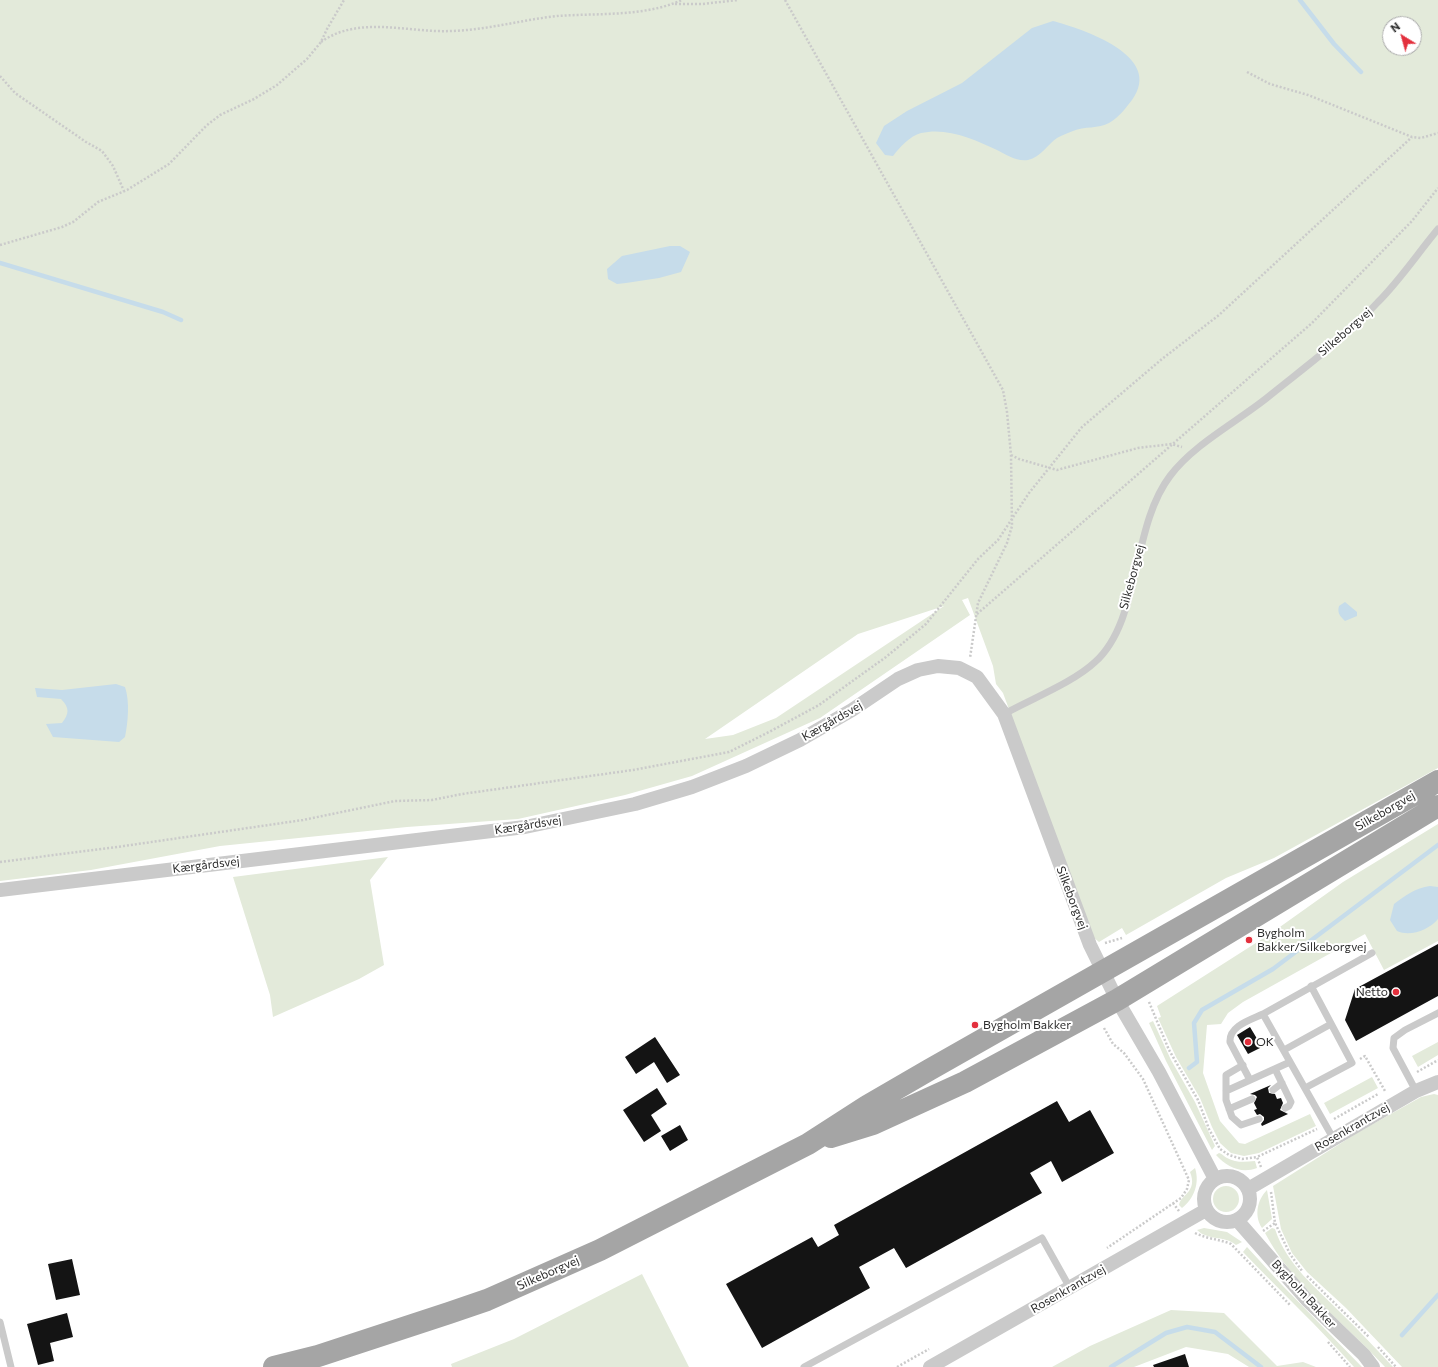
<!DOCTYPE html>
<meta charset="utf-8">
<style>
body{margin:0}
#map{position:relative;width:1438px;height:1367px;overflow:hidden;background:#fff;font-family:Commissioner,sans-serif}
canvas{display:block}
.north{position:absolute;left:1382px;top:16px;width:40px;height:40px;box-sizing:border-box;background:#fff;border:1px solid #ababab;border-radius:50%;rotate:323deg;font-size:11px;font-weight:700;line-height:16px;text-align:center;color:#2d2d2d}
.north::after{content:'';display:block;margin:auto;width:14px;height:18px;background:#e3303d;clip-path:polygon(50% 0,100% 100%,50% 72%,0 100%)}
</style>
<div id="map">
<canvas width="1438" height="1367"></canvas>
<div class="north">N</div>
</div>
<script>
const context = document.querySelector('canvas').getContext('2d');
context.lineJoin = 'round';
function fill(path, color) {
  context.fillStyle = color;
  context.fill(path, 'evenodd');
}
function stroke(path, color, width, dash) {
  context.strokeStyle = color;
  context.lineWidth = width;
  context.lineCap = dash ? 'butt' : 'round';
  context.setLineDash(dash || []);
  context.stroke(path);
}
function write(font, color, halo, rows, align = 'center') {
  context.font = font + ' Commissioner,sans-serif';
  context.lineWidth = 4;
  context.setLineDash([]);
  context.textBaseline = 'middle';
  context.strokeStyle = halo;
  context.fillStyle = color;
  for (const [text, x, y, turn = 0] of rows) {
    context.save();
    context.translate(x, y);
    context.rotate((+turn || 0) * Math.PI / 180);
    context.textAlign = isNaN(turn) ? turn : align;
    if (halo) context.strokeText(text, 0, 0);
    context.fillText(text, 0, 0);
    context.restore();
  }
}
fill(new Path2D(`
 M0 0H1438V768L1274 858 1226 878 1126 935 1122 928 1099 942 1093 937 1003 693 996 684 993 666 968 598 962 600 970 615 820 718 692 776 625 795 518 819 407 827 220 846 91 870 0 881ZM1390 24H1414V48H1390ZM944 606 776 718 733 735 705 739 858 634Z
 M1438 824V941L1384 970 1365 934 1243 1002 1228 1013 1221 1024 1207 1025 1203 1073 1220 1121 1239 1143 1245 1144 1310 1114 1316 1126 1259 1153 1244 1156 1231 1153 1220 1143 1212 1127 1200 1098 1176 1057 1158 1018 1161 1017 1157 1006 1270 934 1343 882Z
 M388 857 370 880 384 965 359 979 273 1017 270 995 233 877Z
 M1153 1021 1171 1060 1195 1102 1215 1146 1212 1150 1166 1061 1149 1023Z
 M1438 1042V1055L1418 1067 1412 1056Z
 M1372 1077 1378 1088 1330 1114 1324 1103Z
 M1434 1094 1438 1095V1367H1402L1346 1308 1307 1272 1292 1253 1281 1229 1273 1186 1357 1133 1421 1097Z
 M1219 1153C1223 1154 1223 1156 1227 1158 1236 1163 1245 1162 1255 1161L1257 1168C1241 1174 1227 1167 1216 1155Z
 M1195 1168C1200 1183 1194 1199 1182 1208L1179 1205C1181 1194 1198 1192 1190 1172Z
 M1213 1199a13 13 0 1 1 26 0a13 13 0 1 1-26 0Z
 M1267 1190 1272 1219 1262 1228C1254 1216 1257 1200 1267 1190Z
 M1204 1228 1227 1232 1242 1242 1236 1245C1224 1235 1208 1241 1197 1230Z
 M1272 1228 1275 1229C1287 1266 1317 1288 1342 1314 1360 1331 1376 1349 1393 1367H1385C1346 1324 1292 1285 1265 1233Z
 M1247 1247 1282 1285 1362 1367H1354C1319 1327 1280 1291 1243 1252Z
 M642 1274 689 1367H452L451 1364 514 1339Z
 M1171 1310 1224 1313 1277 1366 1303 1362 1316 1367H1249L1228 1354 1186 1347 1134 1367H1052L1090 1346Z`), '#e3eada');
fill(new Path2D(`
 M1053 21C1083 29 1165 56 1132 100 1125 109 1119 117 1109 123 1099 129 1084 126 1073 131 1068 133 1062 135 1057 138 1047 145 1041 157 1028 160 1017 162 1007 155 997 150 974 139 947 127 921 133 910 136 900 147 893 156L885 155 876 143 884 126 907 111 962 83 1032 28Z
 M670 246H680L690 252 681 272 659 278 626 283 617 284 608 279 607 269 622 256Z
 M1345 602 1357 612V616L1345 621C1340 616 1337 613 1339 606Z
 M116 684 125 687C130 702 128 722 125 737L119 742 53 737 46 724 62 723C69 714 70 708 61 699L37 697 35 688 62 690Z
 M1430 886 1438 887V919C1429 930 1410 937 1397 931L1390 920 1394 904C1406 895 1415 888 1430 886Z`), '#c6dcea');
stroke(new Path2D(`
 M1300 0 1334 44 1361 72
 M0 263 163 312 181 320
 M1189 1068 1197 1062 1194 1023 1202 1010 1273 969 1438 845
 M1402 1335 1438 1295
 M1111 1367 1166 1333 1187 1327 1215 1332 1261 1367`), '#c6dcea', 4.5);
fill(new Path2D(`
 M1438 944V996L1356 1041 1345 1020 1355 989Z
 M1250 1027 1262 1047 1248 1054 1237 1035Z
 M655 1037 680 1075 667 1083 654 1062 636 1074 625 1057Z
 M1271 1085 1268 1088 1269 1093 1275 1094 1277 1099 1281 1098 1283 1103 1280 1110 1288 1114 1262 1126 1261 1124 1264 1120V1117L1260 1114 1257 1115 1254 1110 1257 1109 1254 1103 1257 1097 1255 1095 1250 1094Z
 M657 1088 667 1104 651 1115 661 1131 644 1142 623 1110Z
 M1057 1101 1069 1122 1090 1110 1114 1153 1062 1182 1051 1161 1030 1173 1042 1193 906 1268 894 1248 859 1267 870 1288 762 1348 726 1284 812 1237 818 1247 839 1235 834 1225Z
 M680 1125 688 1140 670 1151 661 1136Z
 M72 1259 80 1295 56 1300 48 1264Z
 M67 1313 73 1337 50 1343 54 1361 38 1365 27 1324Z
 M1185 1354 1189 1367H1154L1153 1365Z`), '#141414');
stroke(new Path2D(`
 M785 0 1003 390 1007 412 1011 455 1012 526 1007 543 978 603 970 658
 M675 4H702L738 0
 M321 42C359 15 408 33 451 31 487 30 521 20 557 16 598 13 644 17 682 0
 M1247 72 1270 84 1308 95 1412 137 1421 138 1438 133
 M0 76 15 93 86 142 102 151 113 166 124 191
 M0 245 62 227 73 222 98 202 127 190 169 164 206 126 220 115 254 99 277 85 307 59 321 42 327 29 344 0
 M1011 455 1019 459 1057 470 1138 448 1171 444 1182 447
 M977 614 1312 323 1412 221 1438 188
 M0 862 124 846 303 820 395 801 432 800 462 794 633 770 729 752 769 732 819 705 886 657 926 624 978 559 998 540 1029 493 1082 427 1162 359 1219 315 1412 137
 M1105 943 1122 938
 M1149 1002 1169 1050 1198 1100 1209 1129 1220 1149 1229 1155 1242 1159 1257 1157
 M1104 1028 1113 1044 1124 1053 1143 1079 1189 1180 1187 1189 1181 1198 1107 1248
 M1360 1059 1365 1056 1385 1091
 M1417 1072 1438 1060
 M1334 1119 1378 1094
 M1261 1167 1257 1157 1317 1129
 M1271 1192 1275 1223 1290 1254 1302 1271
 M1173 1203 1179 1211
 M1263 1231 1275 1223
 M1195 1233C1207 1239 1219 1239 1231 1244L1291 1306
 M1307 1276 1369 1337
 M1328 1342 1350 1367
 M1378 1347 1396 1367
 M897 1367 929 1349`), '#cacaca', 2.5, [2, 2]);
stroke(new Path2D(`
 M1004 714C1031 699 1074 682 1095 662 1141 621 1131 527 1170 476 1194 444 1237 422 1268 397 1305 367 1345 338 1378 302 1400 280 1418 253 1438 229
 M1284 1050 1331 1024
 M1243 1065 1226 1075V1100L1232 1117 1241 1125 1259 1119
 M1275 1069 1291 1102 1289 1106 1285 1108
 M1250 1080 1230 1042C1229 1026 1250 1020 1263 1014
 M1305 1088 1352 1063 1311 986
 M1273 1090 1282 1083
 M1226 1091 1290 1062
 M1416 1091 1393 1048 1394 1038 1405 1030 1438 1013
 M1229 1109 1252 1099
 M1333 1138 1263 1014 1372 953
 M0 1322 11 1367
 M804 1367 1042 1238 1070 1288`), '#cacaca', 7);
stroke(new Path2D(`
 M0 890 525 827 635 804 692 787 746 766 800 740 852 710 898 679 918 670 938 666 959 668 977 677 1004 714 1090 945 1117 1000 1159 1072 1215 1179
 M1204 1199a23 23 0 1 1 46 0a23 23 0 1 1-46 0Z
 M1248 1189 1416 1091 1438 1082
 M1237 1220 1307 1300 1364 1355 1373 1367
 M930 1367 1206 1210`), '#cacaca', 14);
stroke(new Path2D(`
 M831 1137 873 1124 965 1082 1117 1000 1438 806
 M274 1367 318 1356 449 1313 487 1300 600 1250 808 1144 867 1106 929 1070 1438 781`), '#a5a5a5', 22);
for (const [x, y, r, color] of [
 [1249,940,4,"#e3303d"],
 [1396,992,4,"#e3303d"],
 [975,1025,4,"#e3303d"],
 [1248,1042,4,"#e3303d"]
]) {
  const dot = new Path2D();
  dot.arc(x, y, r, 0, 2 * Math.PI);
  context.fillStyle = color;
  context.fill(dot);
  stroke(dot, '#fff', 1.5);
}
write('12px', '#2d2d2d', '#fff', [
 ["Silkeborgvej",1345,332,-41],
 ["Silkeborgvej",1132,577,-75],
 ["Kærgårdsvej",832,721,-30],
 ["Silkeborgvej",1385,811,-30],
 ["Kærgårdsvej",528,825,-9],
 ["Kærgårdsvej",206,865,-7],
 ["Silkeborgvej",1072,898,69],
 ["Rosenkrantzvej",1352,1127,-30],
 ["Silkeborgvej",548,1273,-24],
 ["Rosenkrantzvej",1068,1289,-30],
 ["Bygholm Bakker",1304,1294,47]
]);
write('12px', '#2d2d2d', '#fff', [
 ["Bygholm",1257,933],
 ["Bakker/Silkeborgvej",1257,947],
 ["Netto",1388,992,"right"],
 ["Bygholm Bakker",983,1025],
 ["OK",1256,1042]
], 'left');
</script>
